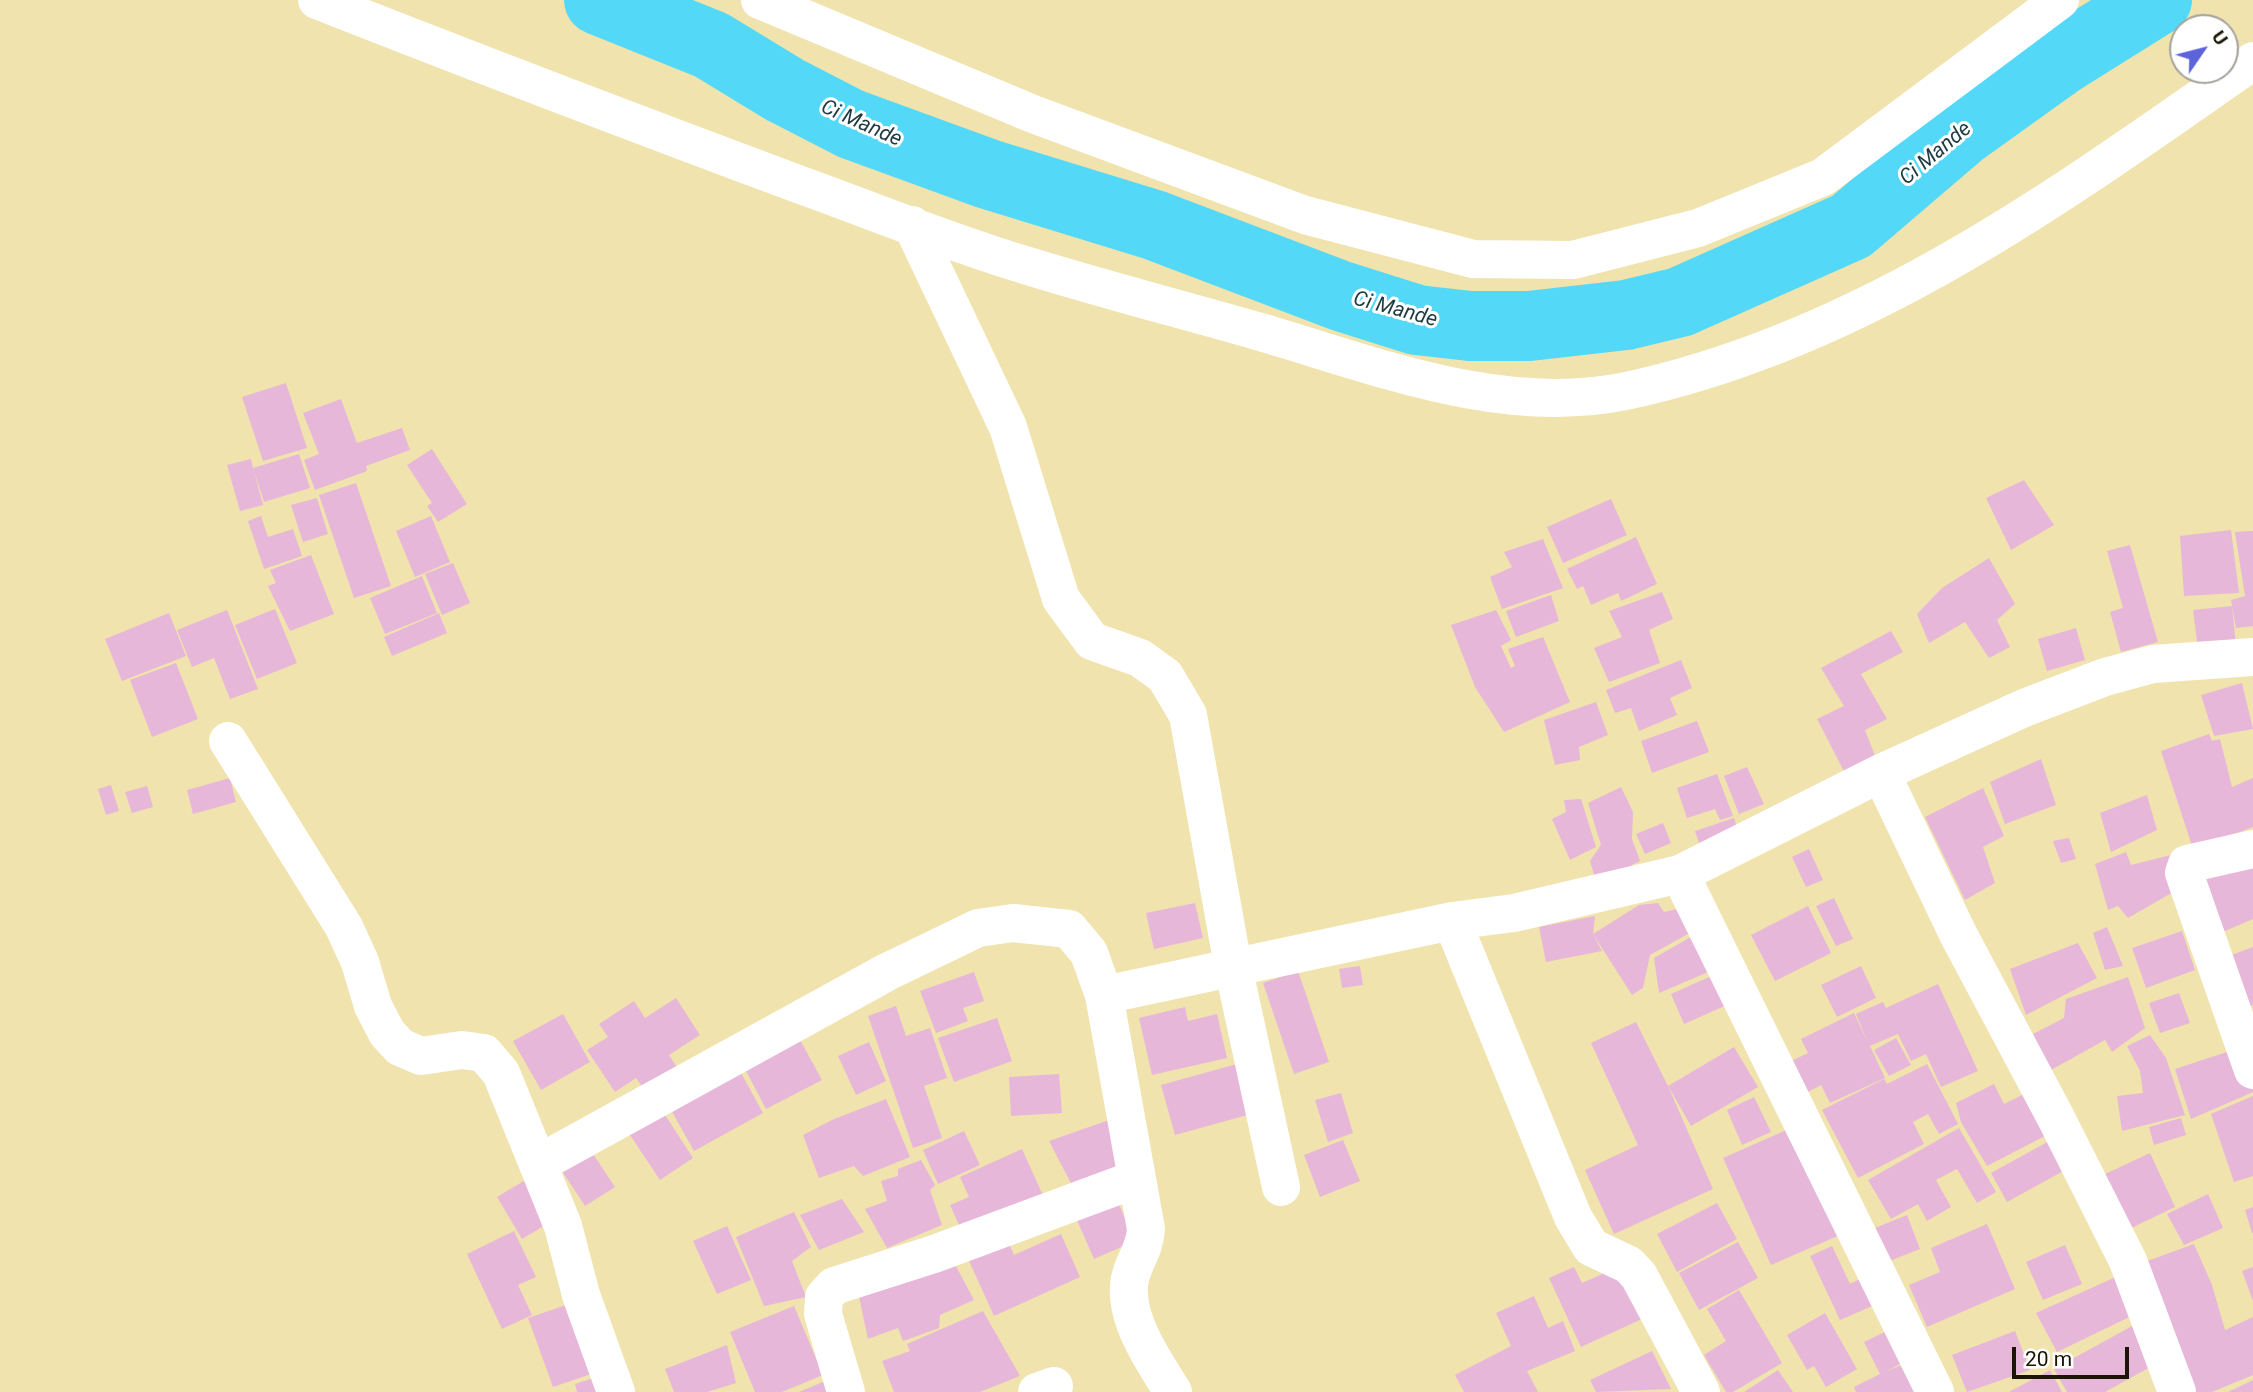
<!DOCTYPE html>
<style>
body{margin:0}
#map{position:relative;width:2253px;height:1392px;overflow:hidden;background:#f0e3ae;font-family:Roboto,sans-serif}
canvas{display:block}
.north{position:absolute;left:2169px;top:14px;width:70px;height:70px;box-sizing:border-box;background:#fff;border:2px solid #a4a29a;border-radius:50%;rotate:55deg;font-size:19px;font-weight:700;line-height:28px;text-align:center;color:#1b1603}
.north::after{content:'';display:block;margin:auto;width:24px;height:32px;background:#5c63db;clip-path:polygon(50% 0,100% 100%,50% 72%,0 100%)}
.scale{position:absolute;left:2012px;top:1347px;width:117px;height:32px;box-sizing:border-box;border:4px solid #1b1603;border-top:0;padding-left:9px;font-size:21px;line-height:24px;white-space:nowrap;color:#1b1603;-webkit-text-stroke:5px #fff;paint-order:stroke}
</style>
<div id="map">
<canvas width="2253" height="1392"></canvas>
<div class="north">U</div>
<div class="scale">20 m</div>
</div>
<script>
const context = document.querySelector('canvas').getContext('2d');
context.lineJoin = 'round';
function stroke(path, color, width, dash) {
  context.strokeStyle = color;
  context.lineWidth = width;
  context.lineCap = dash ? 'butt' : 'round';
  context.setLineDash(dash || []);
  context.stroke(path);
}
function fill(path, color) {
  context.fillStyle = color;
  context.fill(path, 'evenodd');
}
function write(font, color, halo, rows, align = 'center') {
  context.font = font + ' Roboto,sans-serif';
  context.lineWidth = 6;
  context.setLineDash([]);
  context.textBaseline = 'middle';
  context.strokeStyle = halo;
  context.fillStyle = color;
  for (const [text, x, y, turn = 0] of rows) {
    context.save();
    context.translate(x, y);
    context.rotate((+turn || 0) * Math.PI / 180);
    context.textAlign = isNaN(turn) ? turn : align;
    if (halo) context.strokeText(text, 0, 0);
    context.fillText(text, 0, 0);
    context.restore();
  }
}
stroke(new Path2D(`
 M599 0 711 45 785 90 851 124 988 174 1154 225 1341 296 1417 320 1470 326H1529L1626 315 1680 302 1851 226 1962 131 2061 60 2157 0`), '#54d8f8', 70);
fill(new Path2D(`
 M286 383 307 448 263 461 242 397Z
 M341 399 357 443 402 428 410 450 366 466 367 471 315 490 304 460 319 454 303 413Z
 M432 449 467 504 438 522 427 506 432 503 407 465Z
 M299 454 310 488 264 502 254 471 263 505 240 511 227 465 251 459 253 468Z
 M2024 480 2054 525 2011 550 1986 498Z
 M356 483 391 586 354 598 319 495Z
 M317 498 328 534 303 542 291 505Z
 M1611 499 1627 535 1563 563 1547 527Z
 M261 516 268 537 293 529 302 556 264 569 248 521Z
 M431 516 450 562 415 577 396 531Z
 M2231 530 2239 593 2184 596 2180 536Z
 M2253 531V626L2236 628 2231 600 2245 596 2235 532Z
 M1636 537 1657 584 1621 601 1618 593 1591 605 1583 586 1577 589 1567 569Z
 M1543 539 1563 588 1502 609 1490 577 1512 567 1504 552Z
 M2130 545 2158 642 2121 652 2110 612 2123 608 2107 551Z
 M311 555 334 614 290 631 268 586 276 583 270 570Z
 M1989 558 2015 604 1997 620 2010 647 1989 658 1965 622 1929 643 1917 614 1942 588Z
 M453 563 470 603 442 615 425 574Z
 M422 576 437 613 385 634 370 598Z
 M1662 592 1673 619 1649 630 1660 663 1609 682 1594 648 1622 637 1609 611Z
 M1551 595 1559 621 1516 637 1506 611Z
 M2232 606 2236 645 2198 649 2193 610Z
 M275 609 297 663 257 679 235 625Z
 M227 610 258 689 230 699 214 658 192 667 177 630Z
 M1496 610 1511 640 1501 646 1511 668 1515 666 1508 649 1543 637 1570 702 1504 732 1475 687 1451 625Z
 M169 613 186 656 122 681 105 639Z
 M439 613 447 633 392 656 384 637Z
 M2076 628 2085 660 2047 671 2038 639Z
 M1891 631 1903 652 1861 674 1887 719 1865 730 1879 766 1848 779 1817 719 1844 706 1821 668Z
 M1681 660 1692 688 1670 698 1677 715 1639 731 1631 708 1615 713 1606 690Z
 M176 663 198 719 152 737 130 680Z
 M2242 683 2253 729 2214 736 2201 695Z
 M1596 702 1608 735 1579 747 1580 760 1555 765 1544 720Z
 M1697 721 1709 752 1652 773 1641 741Z
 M2209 734 2212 741 2220 739 2232 787 2253 778V827L2193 849 2161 751Z
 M2041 759 2056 805 2005 824 1990 782Z
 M1747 767 1764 804 1739 814 1724 776Z
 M1717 774 1733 816 1720 820 1715 809 1687 818 1677 788Z
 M230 778 236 802 193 814 187 790Z
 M111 785 119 811 106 815 98 789Z
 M147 786 153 807 132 813 125 792Z
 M1621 787 1633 812 1632 839 1640 861 1632 865 1633 875 1598 888 1590 861 1601 845 1588 803Z
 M1983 788 2004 836 1983 847 1995 883 1965 900 1925 817Z
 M2147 795 2157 830 2111 852 2100 813Z
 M1581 799 1596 847 1570 860 1552 819 1566 812 1564 800Z
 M1734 818 1741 840 1702 852 1695 831Z
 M1663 823 1671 843 1645 854 1636 834Z
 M2069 838 2076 859 2061 863 2053 841Z
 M1809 849 1823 880 1806 887 1792 857Z
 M2126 852 2131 865 2175 854 2182 887 2128 918 2118 906 2108 910 2095 864Z
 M2253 854V919L2218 934 2196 870Z
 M1834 898 1853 939 1836 946 1816 906Z
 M1195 903 1203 938 1154 949 1146 913Z
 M1658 903 1664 912 1685 907 1700 919 1688 934 1650 955 1643 988 1632 995 1593 934 1602 951 1546 962 1539 927 1595 916 1593 934 1639 905Z
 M1808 906 1831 953 1775 981 1751 935Z
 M2107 927 2123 966 2105 970 2093 933Z
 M2182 931 2195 970 2146 988 2132 948Z
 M1696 934 1713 970 1659 993 1654 958Z
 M2078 943 2097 978 2026 1015 2010 969Z
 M2253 947V1005L2238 1010 2221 959Z
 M1360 966 1363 985 1342 988 1339 969Z
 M1861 966 1876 998 1837 1017 1821 985Z
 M1298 971 1329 1062 1294 1074 1263 983Z
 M974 972 984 1001 963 1008 968 1021 936 1033 920 991Z
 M1716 974 1729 1004 1684 1024 1671 994Z
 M2128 977 2145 1028 2112 1052 2105 1040 2049 1071 2033 1034 2064 1018 2066 999Z
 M1938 984 1978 1071 1941 1087 1926 1054 1911 1061 1898 1034 1870 1046 1885 1078 1830 1103 1821 1085 1806 1093 1791 1061 1808 1053 1801 1039 1854 1013 1868 1043 1856 1014 1883 1002 1886 1008Z
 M2179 993 2190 1023 2160 1033 2149 1003Z
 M676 998 700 1035 669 1055 679 1070 646 1092 636 1078 615 1092 587 1050 608 1037 599 1024 634 1001 645 1018Z
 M896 1006 906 1036 930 1028 947 1078 924 1086 942 1138 913 1148 868 1016Z
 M1185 1007 1188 1021 1217 1014 1227 1058 1152 1075 1139 1018Z
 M563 1014 590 1062 541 1090 513 1041Z
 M997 1018 1012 1061 954 1082 938 1038Z
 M1636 1022 1668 1086 1734 1047 1758 1087 1691 1126 1668 1086 1713 1189 1614 1234 1585 1170 1638 1145 1591 1043Z
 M2150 1035 2166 1058 2185 1115 2122 1131 2117 1096 2143 1093 2140 1071 2127 1046Z
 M1896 1038 1911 1065 1889 1076 1874 1050Z
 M800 1040 822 1080 766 1109 745 1069Z
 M869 1042 886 1081 856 1095 838 1056Z
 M2239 1048 2253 1082V1092L2191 1119 2175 1069Z
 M1237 1064 1251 1114 1175 1135 1161 1085Z
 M1927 1064 1958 1124 1939 1134 1928 1114 1913 1122 1924 1144 1858 1178 1822 1110 1884 1079 1887 1084Z
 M739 1069 763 1113 694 1151 670 1108Z
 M1059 1074 1062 1113 1011 1116 1009 1077Z
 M1994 1084 2004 1104 2024 1094 2045 1136 1987 1166 1961 1122 1956 1103Z
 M1341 1093 1353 1133 1328 1142 1315 1100Z
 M2253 1096V1176L2234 1182 2211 1114Z
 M1754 1097 1771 1132 1742 1145 1727 1110Z
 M886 1099 910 1157 863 1176 854 1166 819 1178 803 1135 834 1119Z
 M660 1107 693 1158 660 1180 626 1129Z
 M2181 1118 2186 1135 2154 1145 2149 1127Z
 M1112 1119 1129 1165 1074 1189 1049 1141Z
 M1800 1124 1847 1232 1771 1265 1723 1158Z
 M1959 1128 1996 1192 1977 1203 1957 1169 1936 1180 1951 1207 1927 1221 1918 1204 1891 1219 1868 1180Z
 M964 1131 980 1165 938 1184 923 1150Z
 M1343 1140 1360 1181 1320 1197 1304 1155Z
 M2051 1140 2067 1169 2007 1202 1991 1173Z
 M585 1142 615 1187 585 1206 556 1162Z
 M1022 1149 1046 1202 964 1236 950 1205 969 1197 960 1177Z
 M2150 1153 2175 1207 2127 1230 2101 1176Z
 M921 1160 935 1185 930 1190 942 1225 887 1248 865 1209 887 1201 881 1181 898 1176V1169Z
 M532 1176 557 1218 522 1239 497 1197Z
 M1114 1193 1135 1241 1094 1259 1073 1211Z
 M2208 1194 2223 1228 2184 1245 2167 1214Z
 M842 1199 864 1232 819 1250 800 1215Z
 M1717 1203 1737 1239 1677 1272 1657 1234Z
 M2253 1207V1233H2252L2245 1210Z
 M794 1212 811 1247 792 1261 806 1297 764 1306 736 1237Z
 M1907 1215 1920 1249 1884 1263 1870 1230Z
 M1987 1224 2015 1289 1927 1327 1909 1285 1940 1272 1931 1248Z
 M727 1226 751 1280 717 1294 693 1241Z
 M514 1231 536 1277 518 1285 532 1315 502 1329 467 1254Z
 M1005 1234 1014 1255 1061 1234 1080 1277 994 1316 965 1252Z
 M1738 1242 1758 1278 1699 1310 1679 1273Z
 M2194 1244 2212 1285 2225 1330 2253 1317V1375L2212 1392H2191L2139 1264Z
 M2065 1245 2082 1284 2043 1300 2026 1262Z
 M1832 1246 1850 1284 1866 1276 1879 1303 1840 1320 1810 1256Z
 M950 1255 974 1300 940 1315 939 1328 903 1341 898 1328 868 1339 856 1283Z
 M1574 1267 1582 1283 1618 1267 1642 1319 1581 1347 1549 1278Z
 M2253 1267V1301L2242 1271Z
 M2129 1271 2144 1310 2057 1352 2036 1313Z
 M1739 1290 1782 1363 1733 1392H1726L1704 1355 1726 1341 1707 1309Z
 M1534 1296 1548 1328 1563 1321 1575 1351 1527 1371 1538 1392H1464L1455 1375 1511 1346 1496 1313Z
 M572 1303 597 1372 553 1387 528 1318Z
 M794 1306 823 1375 782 1392H755L730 1332Z
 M983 1311 1020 1376 980 1392H894L882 1361 910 1351 907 1344Z
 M1825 1313 1857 1369 1826 1387 1814 1366 1807 1370 1787 1335Z
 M1899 1325 1915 1356 1885 1372 1913 1360 1928 1392H1856L1854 1387 1880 1374 1864 1342Z
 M2132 1326 2154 1365 2105 1392H2067L2054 1369Z
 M2015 1331 2030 1370 1967 1392 1952 1355Z
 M727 1345 736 1383 707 1392H674L665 1369Z
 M1652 1351 1671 1389 1596 1392 1590 1380Z
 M1778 1370 1793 1392H1744Z
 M2050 1370 2062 1392H2009Z
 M596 1377 602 1392H577L575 1384Z
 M2253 1380V1392H2228Z
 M825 1381 830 1392H799Z`), '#e7b7d9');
stroke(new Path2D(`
 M317 0C477 63 637 124 798 184 873 211 948 242 1025 265 1102 289 1180 309 1257 331 1375 365 1501 417 1626 391 1861 341 2060 196 2253 61
 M760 0 1033 114 1305 215 1473 259 1573 260 1698 228 1823 177 2060 0
 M912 225 1008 427 1061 599 1092 641 1140 658 1165 676 1188 715 1233 966 1281 1187
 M228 741 344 927 360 962 373 1006 387 1033 400 1047 421 1056 462 1050 484 1053 501 1073 563 1226 581 1295 616 1392
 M1881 773 1958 934 2056 1118 2128 1261 2177 1392
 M2253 849 2187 864 2184 873 2253 1070
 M1680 874 1935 1392
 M1452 921 1573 1217 1591 1247 1629 1265 1639 1276 1701 1392
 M1104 995 1452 921 1514 913 1680 874 1881 773 2024 708 2105 677 2153 664 2253 657
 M538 1164 887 972 978 928 1013 923 1069 929 1089 953 1104 995 1146 1229C1145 1252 1130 1265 1129 1286 1126 1322 1155 1363 1173 1392
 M846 1392 823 1314 824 1297 834 1286 934 1254 1136 1179
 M1037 1392 1054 1386`), '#fff', 38);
write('italic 21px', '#1e3a42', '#fff', [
 ["Ci Mande",861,124,24],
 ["Ci Mande",1936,154,-40],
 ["Ci Mande",1395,310,15]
]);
</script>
